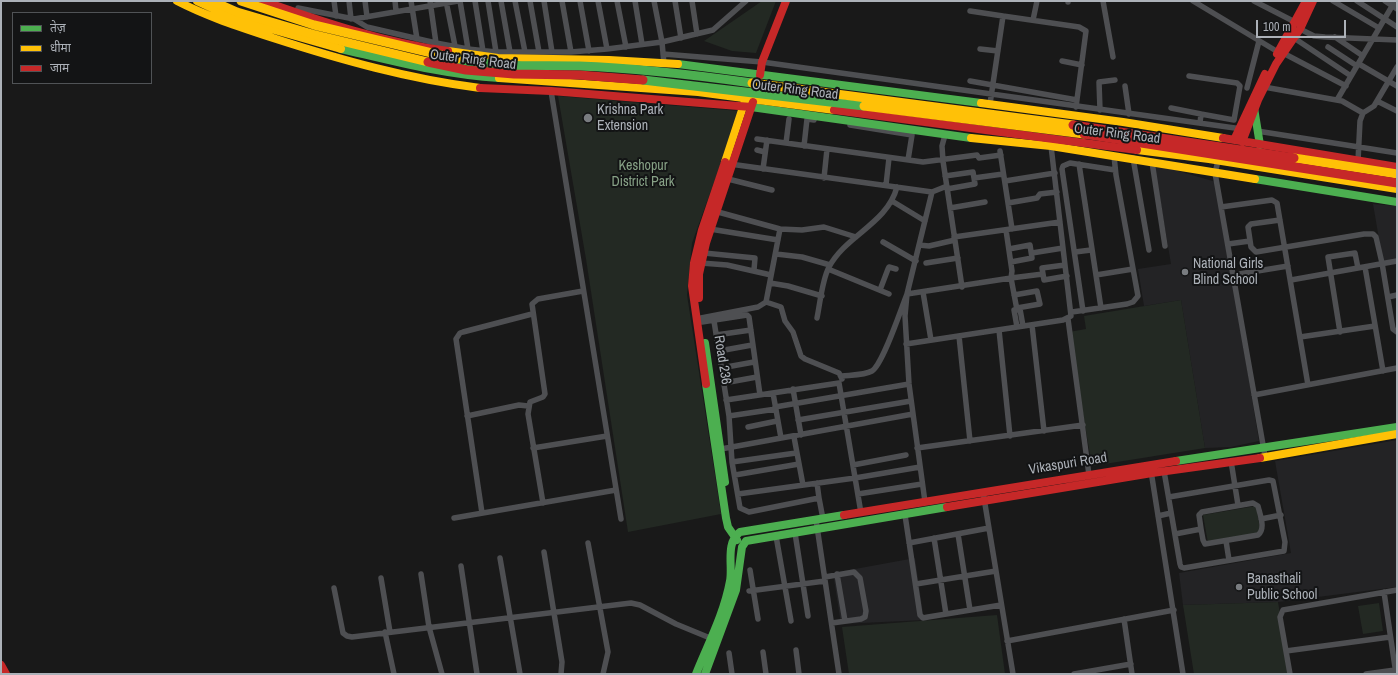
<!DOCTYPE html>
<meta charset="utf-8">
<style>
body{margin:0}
#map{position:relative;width:1398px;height:675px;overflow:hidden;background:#191919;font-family:"Archivo Narrow","Noto Sans Devanagari",sans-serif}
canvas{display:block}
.frame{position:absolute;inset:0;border:2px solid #acb1b8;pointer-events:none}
.legend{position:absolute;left:12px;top:12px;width:140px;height:72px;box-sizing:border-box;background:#131415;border:1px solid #505356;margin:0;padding:5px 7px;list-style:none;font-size:12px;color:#acb1b8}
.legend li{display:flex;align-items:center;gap:8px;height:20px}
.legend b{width:20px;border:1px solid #505356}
.scale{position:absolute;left:1256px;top:20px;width:90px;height:18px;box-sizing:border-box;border:2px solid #acb1b8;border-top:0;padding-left:5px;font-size:12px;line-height:14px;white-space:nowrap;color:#acb1b8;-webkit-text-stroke:3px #131415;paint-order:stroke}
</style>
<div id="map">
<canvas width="1398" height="675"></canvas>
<div class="frame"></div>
<ul class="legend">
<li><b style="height:5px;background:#4caf50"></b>तेज़</li>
<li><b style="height:5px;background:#ffc107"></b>धीमा</li>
<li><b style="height:5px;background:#c62828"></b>जाम</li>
</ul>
<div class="scale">100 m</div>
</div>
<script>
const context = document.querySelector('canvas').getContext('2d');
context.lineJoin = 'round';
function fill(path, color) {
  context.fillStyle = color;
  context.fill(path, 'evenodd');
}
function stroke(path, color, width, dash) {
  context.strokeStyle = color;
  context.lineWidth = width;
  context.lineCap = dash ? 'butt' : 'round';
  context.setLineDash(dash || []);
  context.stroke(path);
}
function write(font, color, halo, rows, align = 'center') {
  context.font = font + ' "Archivo Narrow",sans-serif';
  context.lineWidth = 4;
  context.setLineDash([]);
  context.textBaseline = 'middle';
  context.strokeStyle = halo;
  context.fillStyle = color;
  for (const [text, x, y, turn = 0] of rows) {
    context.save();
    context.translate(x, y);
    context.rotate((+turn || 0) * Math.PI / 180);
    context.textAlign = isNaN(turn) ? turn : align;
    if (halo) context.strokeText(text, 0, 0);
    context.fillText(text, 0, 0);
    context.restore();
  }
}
fill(new Path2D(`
 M1154 164 1216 182 1259 441 1231 447 1205 448 1181 300 1144 306 1138 269 1171 264Z
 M1373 204 1397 206V259L1383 262Z
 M1397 440V587L1278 602 1183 605 1179 573 1291 553 1275 461Z
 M915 558 924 620 841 624 833 573Z`), '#232325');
fill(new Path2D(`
 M762 1H776L756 53 732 51 704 41Z
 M558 96 740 111 692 243 687 295 721 514 628 532 586 259Z
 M1181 300 1205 448 1092 466 1069 332 1086 329 1084 316Z
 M1256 506 1261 534 1208 543 1203 515Z
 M1278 602 1290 674H1194L1183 605Z
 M1379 603 1383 631 1363 634 1358 606Z
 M997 615 1005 674H849L842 627Z`), '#232923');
stroke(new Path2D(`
 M334 1 336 16
 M349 1 351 19
 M365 1 367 17
 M395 1 396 11
 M411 1 417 39
 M430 1 436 43
 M446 1 455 46
 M460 1 468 49
 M475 1 483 51
 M488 1 496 52
 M501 1 510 52
 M515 1 525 52
 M530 1 539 52
 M544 1 552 52
 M562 1 571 52
 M580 1 589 51
 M598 1 607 49
 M617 1 626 47
 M635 1 642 44
 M654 1 662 42 664 64
 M675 1 681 38
 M692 1 697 34
 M1103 1 1113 57
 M1193 1 1278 52
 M1254 1 1295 22
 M1333 1 1379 28
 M1357 1 1397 27
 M1385 1 1397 9
 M1068 2V1
 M298 8 354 19 458 1
 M970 11 1003 16
 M354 19 367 27 436 43 468 49 496 52H571L607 49 662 42 713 30 746 1
 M1033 20 1037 1
 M1300 29 1314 36 1325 37 1397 40
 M1335 37 1363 56
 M1294 38 1351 76
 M1328 47 1357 66
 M980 49 998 51
 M1283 53 1346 86
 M663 54 762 62 1242 129
 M1062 61 1082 65
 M1359 64 1397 86
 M1189 76 1237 83 1240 86 1234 120 1201 114
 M970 81 1077 100
 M1125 86 1129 114
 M1264 87 1342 101 1363 113
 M1247 88 1259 41
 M551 91 621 519
 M1337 100 1395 1
 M1377 101 1397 111
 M990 104 1003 16 1079 27 1086 31 1076 107
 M1171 108 1201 114 1200 123
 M1100 110 1099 82 1115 80
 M1363 113 1374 106 1397 67
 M850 125 912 135 908 160
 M1257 131 1397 153
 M945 135 942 146 943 161 962 287
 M757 139 923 162 977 155 979 158 1001 155
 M786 143 789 119
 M804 146 807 119 814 120
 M757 150 765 152
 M1000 151 1012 229
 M1133 158 1149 250
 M1218 161 1215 173 1265 456
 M1358 161 1360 121 1363 113
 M1152 162 1165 246
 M730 164 932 192 947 186
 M1079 164 1101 308
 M763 169 767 140
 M945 176 973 172 975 184 947 189
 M824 178 827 149
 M974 178 1003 174
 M728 179 772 190
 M1005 181 1055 173
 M886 185 889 158
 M892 201 925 221
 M1008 203 1037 198 1040 194 1057 192
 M1221 207 1272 200 1277 203 1308 385
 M950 208 985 202
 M718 212 780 229 802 230 824 227 856 237
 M1280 220 1251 224 1248 227 1251 247 1256 252 1364 234H1373L1376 237 1382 263 1393 329 1397 332
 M710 229 778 240
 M954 237 1060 222
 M883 242 916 261
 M1228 244 1250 241
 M919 245 929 246 955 240
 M1009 249 1030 245 1032 258 1011 262
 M1075 252 1091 250
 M704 253 755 258 754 270
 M1032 253 1063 248
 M776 254 802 257 830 265
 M701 263 727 265 771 275
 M926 263 958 258
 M1065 265 1042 268 1044 280 1067 276
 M1365 267 1383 371
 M828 269 889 294
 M1096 275 1133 269
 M1233 275 1288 266
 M1291 280 1397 261
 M770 283 788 286 822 296
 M880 290 888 269 889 267 896 269
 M923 292 931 340
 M1014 295 1037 291 1040 304 1017 308
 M1388 297 1397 295
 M766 302 781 307 785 321 793 332 801 356 805 359 839 373 842 379
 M1017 310 1011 278 1043 274
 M1083 311 1062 169 1063 166 1070 163 1115 170
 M1072 312 1127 304 1133 302 1138 296 1116 175 1114 156
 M701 318 758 307 766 302 780 229
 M817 318C820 304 822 280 829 267 846 235 887 224 897 187
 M1068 319 1089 475
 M714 321 729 416 732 462 740 508 749 512 819 498 817 483
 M702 322 747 315 749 317 760 395
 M1032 325 1044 431
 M1017 327 1014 310 1020 309 1023 326
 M999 330 1010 436
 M1340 332 1328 257 1355 253 1358 268
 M716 335 751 330
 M959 336 970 441
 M1300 337 1375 326
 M906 344 1063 320 1071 316 1051 146
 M719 351 752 345
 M721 368 754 362
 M842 376C851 375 865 375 872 371 883 364 901 309 907 294L1011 278 1012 271 1006 230
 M724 383 757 377
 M793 389 801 435
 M773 393 781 438
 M1254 395 1397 368
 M726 400 839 383 861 513
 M775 407 909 384
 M467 416 519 405 528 406
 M729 416 776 409
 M798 420 911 401
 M748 427 777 421
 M794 437 803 485
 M533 448 607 436
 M917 448 1083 425
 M721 449 913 414
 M1231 461 1238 505
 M732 462 796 453
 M853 465 906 455
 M1151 471 1183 674
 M1164 471 1180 564 1181 567 1184 568 1284 551 1285 542 1273 481 1269 480 1169 497
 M735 475 799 464
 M983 492 1013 674
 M738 494 855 478 920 467
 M858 494 922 484
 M819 498 823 519
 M925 502 909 384 905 316 907 294 932 192
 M543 503 528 414 530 402 543 397 545 394 532 304 538 299 583 291
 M482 513 456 339 460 333 463 332 532 314
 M905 515 920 615 923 618 928 617 1001 605
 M1158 516 1171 513
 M454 518 616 490
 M1261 519 1281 515
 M816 520 839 674
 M795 533 808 616
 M958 534 970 610
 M1175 534 1201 529 1203 540 1205 544 1258 535C1266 529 1260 515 1258 506L1253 503 1202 512 1199 515 1201 529
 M776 536 791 621
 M934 538 946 614
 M1226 541 1229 560
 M588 543 608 652 603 674
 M909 543 989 528
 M544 552 562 662 561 674
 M500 558 520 674
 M461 566 477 674
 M750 570 758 619
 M421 574 429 627 442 674
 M837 574 845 621
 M825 577 854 572 860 578 866 611 865 617 861 619 832 623
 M381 578 390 632
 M916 584 996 571
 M334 588 343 633 347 636 352 637 631 603 640 605 676 624 710 638
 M749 591 825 581
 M1384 592 1396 674
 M1124 619 1132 674
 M385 632 394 674
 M1007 641 1174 610
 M796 650 799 674
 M1286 651 1390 637
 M763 652 766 674
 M729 653 732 674
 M1074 674 1131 664
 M1290 674 1280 617 1283 610 1397 590
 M1366 674 1395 670`), '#4e4f52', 5.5);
stroke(new Path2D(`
 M341 49C393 61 445 75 499 78
 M678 64 981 103
 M751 107 971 138
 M1254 108 1260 145
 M1255 179 1397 202
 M705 343 725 482
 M706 384 726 518 728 527 737 540
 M1176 461 1397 427
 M696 674C708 644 724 614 730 581 733 566 725 543 740 532L844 515
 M705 674 736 590 742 547 746 541 947 507`), '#4caf50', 8);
stroke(new Path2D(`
 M177 1C208 17 240 27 273 38 341 60 409 79 480 88
 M197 1 236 19 341 49
 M448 51 498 58 609 60 678 64
 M499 78 698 92 834 110
 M981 103 1123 122 1223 138
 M971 138 1051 146 1255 179
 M1137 150 1209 159 1397 189
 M725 162 745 101
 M1260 458 1397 434`), '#ffc107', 8);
stroke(new Path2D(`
 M263 1C323 22 385 43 448 51
 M1277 54 1306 1
 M760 75 762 62 786 1
 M480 88 551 91 751 107
 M834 110 1137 150
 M1223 138 1397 167
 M1234 140 1265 74
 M1242 142 1258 100 1276 64 1300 29 1313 1
 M699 298V274L706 243 753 102
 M706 384 692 286 694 263 702 230 725 162
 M947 507 1152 473 1260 458
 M844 515 1176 461
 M1 665 6 674`), '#c62828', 8);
stroke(new Path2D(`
 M457 59C497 68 539 65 579 66 637 68 695 75 752 83
 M643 80 864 106`), '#4caf50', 9);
stroke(new Path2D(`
 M212 1 237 12 312 34 428 62
 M241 1 314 25 457 59
 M752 83 1073 125
 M864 106 1084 134
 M1294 158 1397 174`), '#ffc107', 9);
stroke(new Path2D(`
 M428 62 466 70 514 74 579 75 643 80
 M1073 125 1294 158
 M1084 134 1397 183`), '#c62828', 9);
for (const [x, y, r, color] of [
 [588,118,5,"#797c80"],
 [1185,272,4,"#797c80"],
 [1239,587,4,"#797c80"]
]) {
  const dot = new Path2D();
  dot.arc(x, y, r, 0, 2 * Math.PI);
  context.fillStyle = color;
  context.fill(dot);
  stroke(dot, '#131415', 1.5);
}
write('14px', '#acb1b8', '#131415', [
 ["Outer Ring Road",473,60,7],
 ["Outer Ring Road",795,90,7],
 ["Outer Ring Road",1117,134,7],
 ["Road 236",722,360,81],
 ["Vikaspuri Road",1068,464,-9]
]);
write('14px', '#acb1b8', '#131415', [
 ["Krishna Park",597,110],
 ["Extension",597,126],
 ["National Girls",1193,264],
 ["Blind School",1193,280],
 ["Banasthali",1247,579],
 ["Public School",1247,595]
], 'left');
write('14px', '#87a186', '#131415', [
 ["Keshopur",643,166],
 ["District Park",643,182]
]);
</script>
